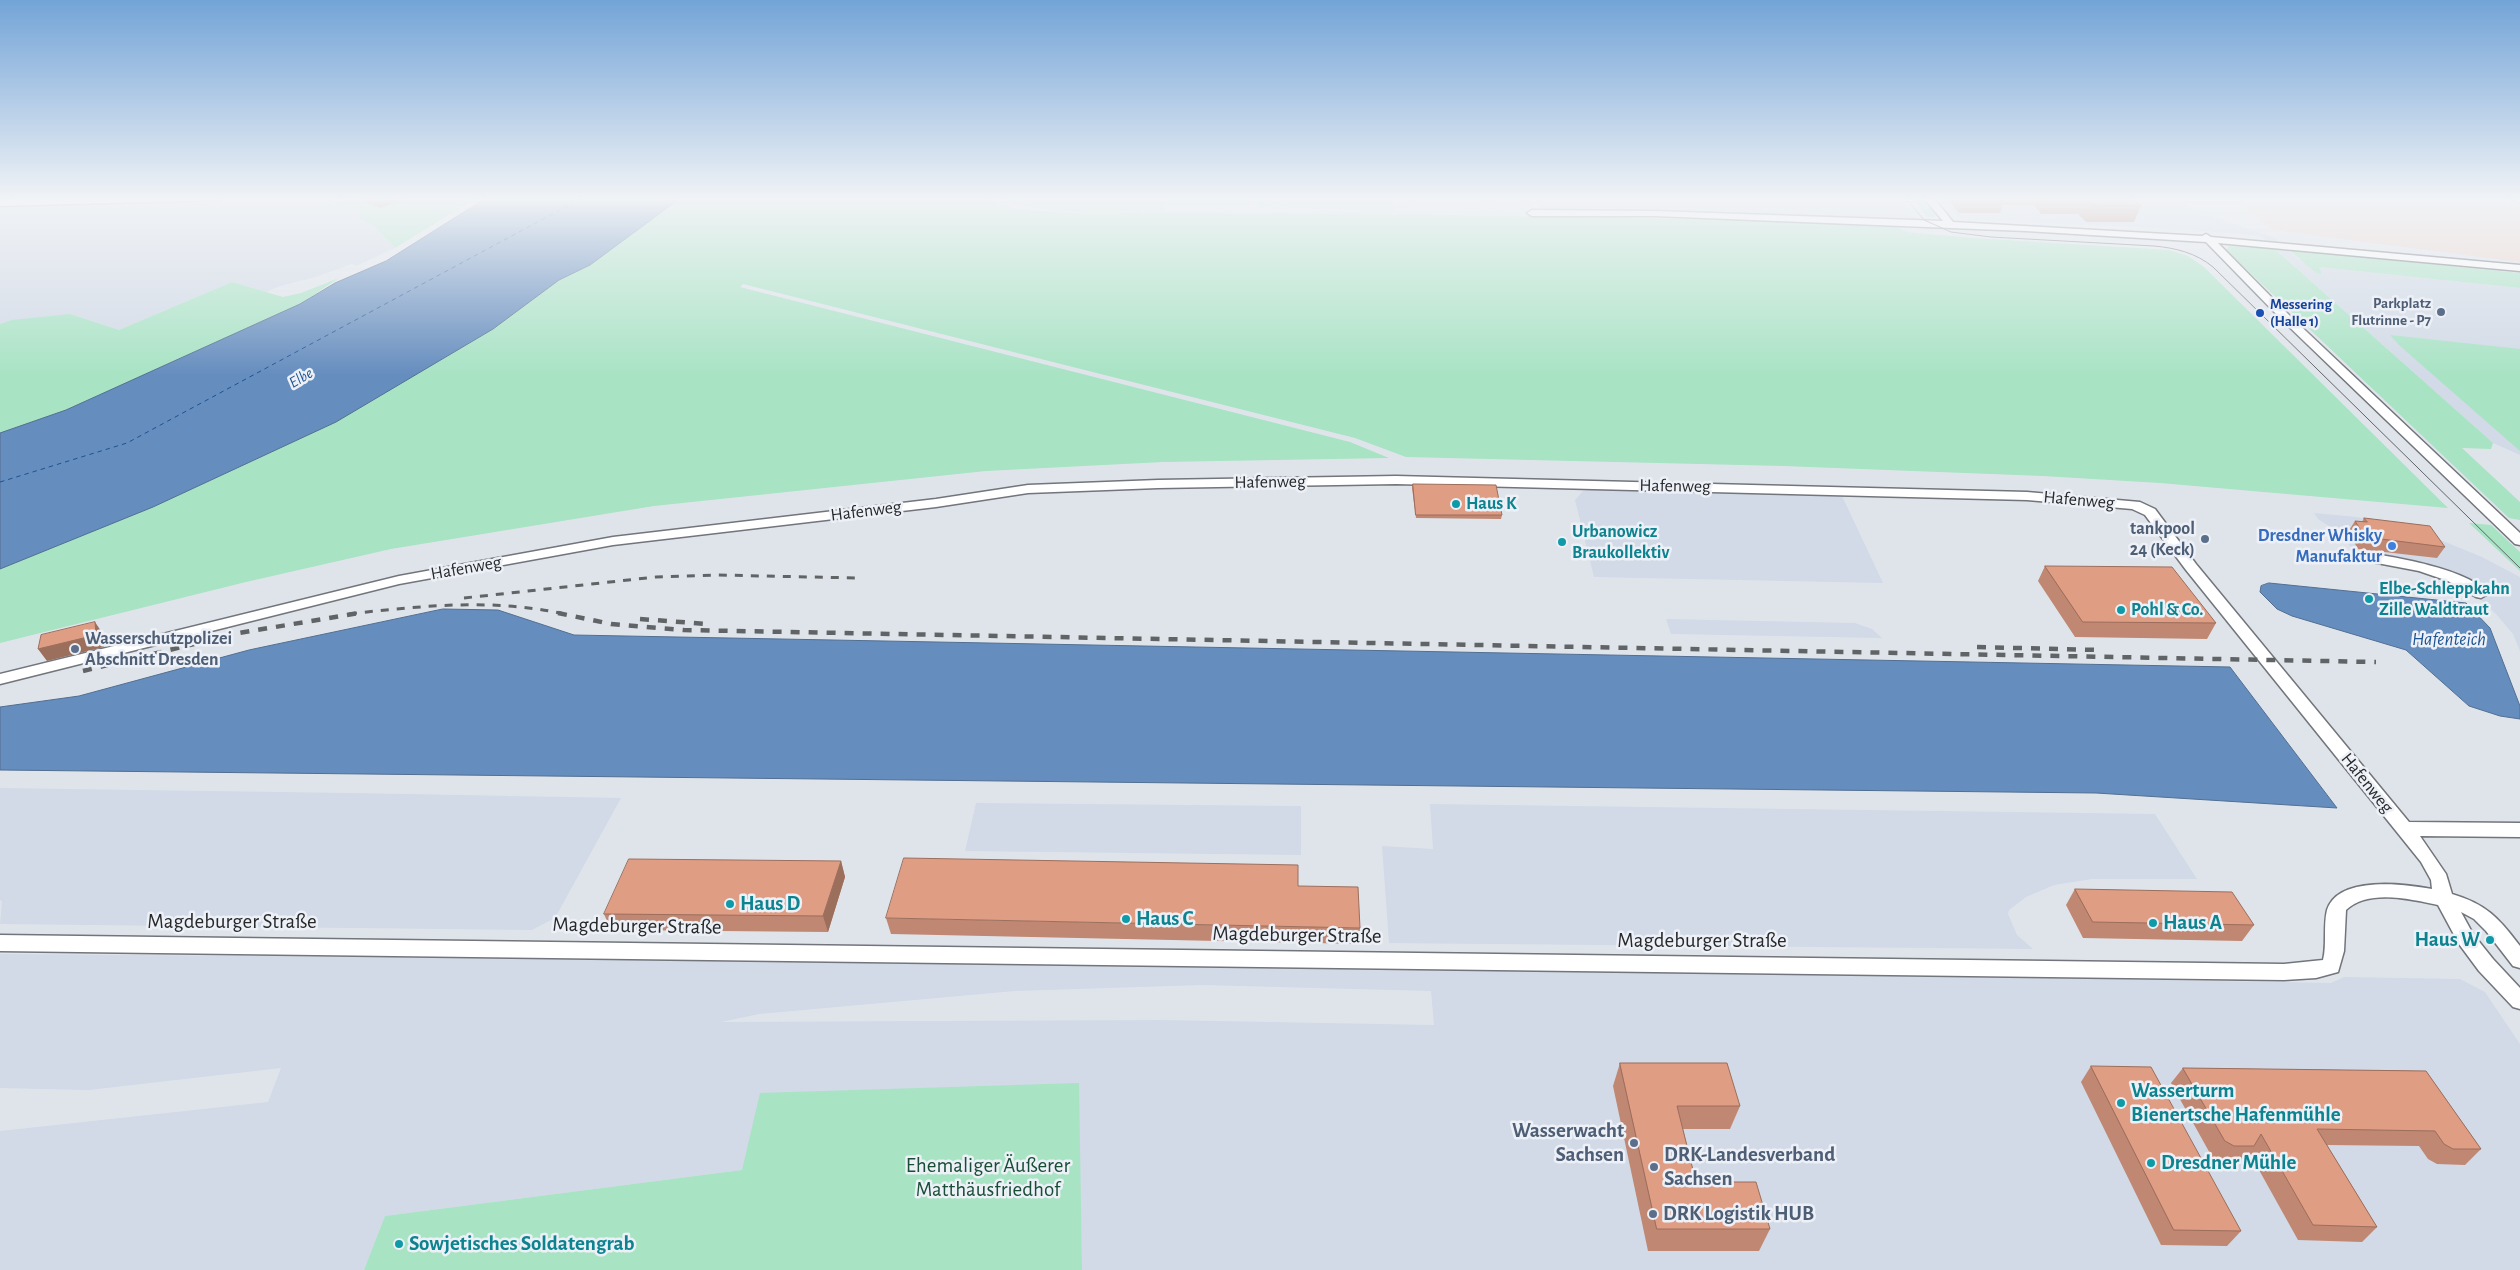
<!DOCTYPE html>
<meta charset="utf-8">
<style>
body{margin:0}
canvas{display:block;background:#dfe4ea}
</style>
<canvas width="2520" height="1270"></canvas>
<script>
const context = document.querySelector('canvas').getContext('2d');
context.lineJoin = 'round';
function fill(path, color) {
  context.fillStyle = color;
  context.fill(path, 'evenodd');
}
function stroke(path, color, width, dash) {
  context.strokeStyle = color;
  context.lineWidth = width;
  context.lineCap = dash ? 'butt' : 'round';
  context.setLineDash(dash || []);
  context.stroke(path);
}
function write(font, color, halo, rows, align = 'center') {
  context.font = font + ' "Alegreya Sans",sans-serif';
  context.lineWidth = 5;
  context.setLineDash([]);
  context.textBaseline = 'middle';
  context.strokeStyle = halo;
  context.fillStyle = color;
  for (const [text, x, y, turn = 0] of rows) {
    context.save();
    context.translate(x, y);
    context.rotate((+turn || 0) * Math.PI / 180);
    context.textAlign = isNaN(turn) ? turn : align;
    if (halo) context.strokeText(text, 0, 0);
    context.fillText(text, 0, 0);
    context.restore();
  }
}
fill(new Path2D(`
 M219 197H344L328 205 359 210 360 219 373 225 395 248 356 266 352 264 312 278 280 286 266 292 232 282 119 330 70 314 0 324V203Z
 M1258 197H1530L1532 207 1422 206 1390 210 1258 207Z
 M1535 197H1899L1916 220 1539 209Z
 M1941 197H2237L2240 199 2189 198 2182 202 2202 213 2275 238 2298 259 2319 267 2520 288V455L2493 443 2261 236 2183 229 1960 219Z
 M1593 489 1842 496 1883 583 1594 577 1575 500 1583 491Z
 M2314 513 2357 517 2416 530 2482 557 2520 577V651L2513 634 2496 614 2474 593 2488 592 2459 575 2433 565 2406 558 2354 552 2343 535 2318 519Z
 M1666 619 1855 623 1872 629 1882 638 1671 634Z
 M0 788 350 793 621 798 555 918 532 930 0 924 2 901 0 900Z
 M976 803 1301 806V855L965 851Z
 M1430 804 2155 814 2197 879H2092L2054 885 2026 897 2009 910 2008 914 2017 935 2033 949 1389 943 1382 846 1433 849Z
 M0 954 1192 963 2331 983 2344 977 2460 979 2485 992 2520 1044V1270H1082L1078 1083 742 1170 385 1216 364 1270H0V1131L268 1102 281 1068 89 1090 0 1088ZM1202 985 1431 991 1434 1025 1160 1020 721 1022 759 1014 1015 991Z`), '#d1dae6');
fill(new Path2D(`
 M2237 197H2494L2520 204V262L2272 230 2237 201H2242Z`), '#ecd4cb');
fill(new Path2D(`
 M344 197H478L395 248 373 225 360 219 359 210 327 206Z
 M682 197H988C1013 218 1118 213 1153 213 1383 214 1612 216 1842 223L1894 226 1907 232 1973 238 2169 250 2188 256 2204 267 2448 508 2160 483 2043 476 1783 466 1406 457 1355 438 743 284 740 287 1350 442 1389 458 1163 462 986 471 654 506 391 549 246 582 0 643V569L153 507 336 422 495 328 559 280 590 265Z
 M996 197H1249V206H1165L1164 210C1122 210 1031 217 996 197Z
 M1258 197H1391L1394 205 1390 210 1258 207Z
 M1912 197H1925L1938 216 1927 217Z
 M2229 246 2275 249 2493 443 2491 449 2462 448 2520 502V520L2509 518 2226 250Z
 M2289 250 2520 273V288L2319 267 2322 274 2316 273Z
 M339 278 300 304 66 410 0 433V324L12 320 70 314 119 330 232 282 283 297 301 293Z
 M2390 335 2520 349V451L2399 345Z
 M2469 523 2491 525 2520 552V571Z
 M1079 1083 1082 1270H364L385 1216 742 1170 760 1093Z`), '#a8e3c4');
const water = new Path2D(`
 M488 197H682L590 265 559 280 493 329 336 422 153 507 0 569V433L66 410 300 304 335 283 386 261Z
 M2269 583 2466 603 2490 628 2520 706V719L2500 716 2469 706 2406 650 2292 616 2277 609 2260 592 2261 586Z
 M443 609 498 610 574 635 2230 667 2337 808 2096 793 0 770V707L79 696 249 650Z`);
fill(water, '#658dbe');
stroke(water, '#526f92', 1);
stroke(new Path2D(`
 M0 482 127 443 584 197`), '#1d5391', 1, [4.5, 4]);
const street = new Path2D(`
 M122 197H224L219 200 0 206V200Z
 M1923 197H1933L1953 222 2202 236 2206 234 2211 237 2520 265V271L2218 243 2290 316 2520 533V545L2515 544 2282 320 2206 242 2026 231 1778 221 1655 216H1532L1527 213 1532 210 1655 211 1943 221Z
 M2507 197H2520V202L2509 199Z
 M1396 476 2027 492 2140 502 2155 509 2196 564 2409 822 2520 823V837L2420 836 2446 874 2452 894C2486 904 2499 918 2520 946V968L2513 966 2486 931 2474 919 2461 912 2473 934 2493 959 2520 988V1009L2513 1007 2479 971 2459 944 2438 905C2410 899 2368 889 2346 910L2344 951 2338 972 2316 978 2284 980 0 951V935L2284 964 2323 960C2327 944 2323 926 2327 910 2338 875 2405 884 2432 889L2431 880 2421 862 2186 570 2145 515 2132 509 2027 500 1396 484 1158 488 1028 493 936 507 613 545 399 584 0 684V674L399 576 613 537 936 499 1028 485 1158 480Z
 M2361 552C2390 556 2471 569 2488 594L2481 598 2476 597 2448 581 2419 571 2356 559 2354 556Z`);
stroke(street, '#72757b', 3);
fill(street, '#fff');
stroke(new Path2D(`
 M1905 197 1924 220 1951 232 1991 237 2154 246C2176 248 2196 253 2213 267L2520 568`), '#616467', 1);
stroke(new Path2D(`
 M464 598 656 577 717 575 860 578
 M349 614C420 606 493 598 564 614`), '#616467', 3, [8, 8]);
stroke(new Path2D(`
 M558 613 611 624 684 630 2376 662
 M640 619 707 624
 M1977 647 2100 650
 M83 671 239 633 359 613`), '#616467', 4.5, [9, 9]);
fill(new Path2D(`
 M362 197H409V198L380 208 364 202Z
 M1946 197H2132L2141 206 2134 222H2086L2078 214H2041L2034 205H2003L2000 213H1959Z
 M1413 484 1502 515 1501 519 1416 518 1412 488Z
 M2364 518 2445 547 2437 558 2358 549 2348 532 2355 521 2362 522Z
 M2045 566 2216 623 2207 639 2075 637 2038 581Z
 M841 861 845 877 828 932 611 930 604 914Z
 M2075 889 2254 925 2242 941 2083 938 2066 905Z
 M886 918 1360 928 1359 944 891 934Z
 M1620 1063 1740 1106 1730 1129H1683L1696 1182 1770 1229 1759 1251H1648L1613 1086Z
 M2091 1066 2241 1231 2227 1246 2161 1245 2081 1082Z
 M2183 1068 2426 1071 2481 1149 2465 1165 2437 1164 2428 1159 2419 1146 2327 1145 2377 1227 2362 1242 2298 1240 2249 1152 2241 1162H2221L2212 1157 2171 1083Z`), '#c08772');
fill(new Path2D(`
 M381 197H409V198L380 208 376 199Z
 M95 622 103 634 104 647 47 661 38 649Z
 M841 861 845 877 828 932 823 916Z`), '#9c6e5c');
const building = new Path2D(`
 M372 197H381L376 199Z
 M2047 197H2132L2141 206 2092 205 2085 198Z
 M1413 484 1496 485 1502 515H1416Z
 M2364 518 2430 526 2445 547 2365 537 2355 521 2367 522Z
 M2045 566 2172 567 2216 623 2083 622Z
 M95 622 96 635 38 649 41 635Z
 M904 858 1298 865V886L1358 887 1360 928 886 918Z
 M629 859 841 861 823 916 604 914Z
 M2075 889 2232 892 2254 925 2093 922Z
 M1620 1063H1727L1740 1106H1677L1696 1182H1756L1770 1229H1657Z
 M2091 1066 2151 1067 2241 1231 2174 1230Z
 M2183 1068 2426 1071 2481 1149H2453L2444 1144 2435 1131 2317 1129 2377 1227 2313 1225 2261 1134 2254 1146H2234L2225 1141Z`);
fill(building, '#df9d84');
stroke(building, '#9c6e5c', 1);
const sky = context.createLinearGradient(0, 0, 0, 375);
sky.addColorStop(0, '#73a4d7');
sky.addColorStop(0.53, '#f1f3f6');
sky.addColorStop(1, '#f1f3f600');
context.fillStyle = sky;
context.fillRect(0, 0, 2520, 375);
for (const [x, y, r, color] of [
 [2441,312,5,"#5c6f8a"],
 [2260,313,5,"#1a4fb4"],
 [1456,504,5,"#0f9aa8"],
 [2205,539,5,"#5c6f8a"],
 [1562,542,5,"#0f9aa8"],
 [2392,546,5,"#3f7fe0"],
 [2369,599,5,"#0f9aa8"],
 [2121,610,5,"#0f9aa8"],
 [75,649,5,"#5c6f8a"],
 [730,904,5,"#0f9aa8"],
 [1126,919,5,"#0f9aa8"],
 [2153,923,5,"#0f9aa8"],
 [2490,940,5,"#0f9aa8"],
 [2121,1103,5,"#0f9aa8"],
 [1634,1143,5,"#5c6f8a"],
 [2151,1163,5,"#0f9aa8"],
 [1654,1167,5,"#5c6f8a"],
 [1653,1214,5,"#5c6f8a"],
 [399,1244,5,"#0f9aa8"]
]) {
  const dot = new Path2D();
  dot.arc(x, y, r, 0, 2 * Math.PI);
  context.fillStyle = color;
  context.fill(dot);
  stroke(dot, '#edf1f7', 2);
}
write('bold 15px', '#4e5e75', '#edf1f7', [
 ["Parkplatz",2431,303],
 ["Flutrinne - P7",2431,320]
], 'right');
write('bold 15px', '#164399', '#edf1f7', [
 ["Messering",2270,304],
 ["(Halle 1)",2270,321]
], 'left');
write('italic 16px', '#1d5391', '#edf1f7', [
 ["Elbe",301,378,-30]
]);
write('18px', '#27292b', '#edf1f7', [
 ["Hafenweg",1270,482,-1],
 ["Hafenweg",1675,486,1],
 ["Hafenweg",2079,500,5],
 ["Hafenweg",866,511,-7],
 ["Hafenweg",466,568,-10],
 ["Hafenweg",2367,783,51]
]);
write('bold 18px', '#0d838f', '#edf1f7', [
 ["Haus K",1466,504],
 ["Urbanowicz",1572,532],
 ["Braukollektiv",1572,553],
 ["Elbe-Schleppkahn",2379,589],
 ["Zille Waldtraut",2379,610],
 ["Pohl & Co.",2131,610]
], 'left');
write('bold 18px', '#4e5e75', '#edf1f7', [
 ["tankpool",2195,529],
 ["24 (Keck)",2195,550],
 ["Wasserschutzpolizei",85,639,"left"],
 ["Abschnitt Dresden",85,660,"left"]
], 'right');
write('bold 18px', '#366cbe', '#edf1f7', [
 ["Dresdner Whisky",2382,536],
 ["Manufaktur",2382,557]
], 'right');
write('italic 19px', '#1d5391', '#edf1f7', [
 ["Hafenteich",2449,639]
]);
write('bold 21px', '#0d838f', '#edf1f7', [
 ["Haus D",740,904],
 ["Haus C",1136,919],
 ["Haus A",2163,923],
 ["Haus W",2480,940,"right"],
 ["Wasserturm",2131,1091],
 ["Bienertsche Hafenmühle",2131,1115],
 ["Dresdner Mühle",2161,1163],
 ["Sowjetisches Soldatengrab",409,1244]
], 'left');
write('21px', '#27292b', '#edf1f7', [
 ["Magdeburger Straße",232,922],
 ["Magdeburger Straße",637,926,1],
 ["Magdeburger Straße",1297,935,1],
 ["Magdeburger Straße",1702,941]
]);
write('bold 21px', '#4e5e75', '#edf1f7', [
 ["Wasserwacht",1624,1131,"right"],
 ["Sachsen",1624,1155,"right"],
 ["DRK-Landesverband",1664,1155],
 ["Sachsen",1664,1179],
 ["DRK Logistik HUB",1663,1214]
], 'left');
write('21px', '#184e36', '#edf1f7', [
 ["Ehemaliger Äußerer",988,1166],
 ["Matthäusfriedhof",988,1190]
]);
</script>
